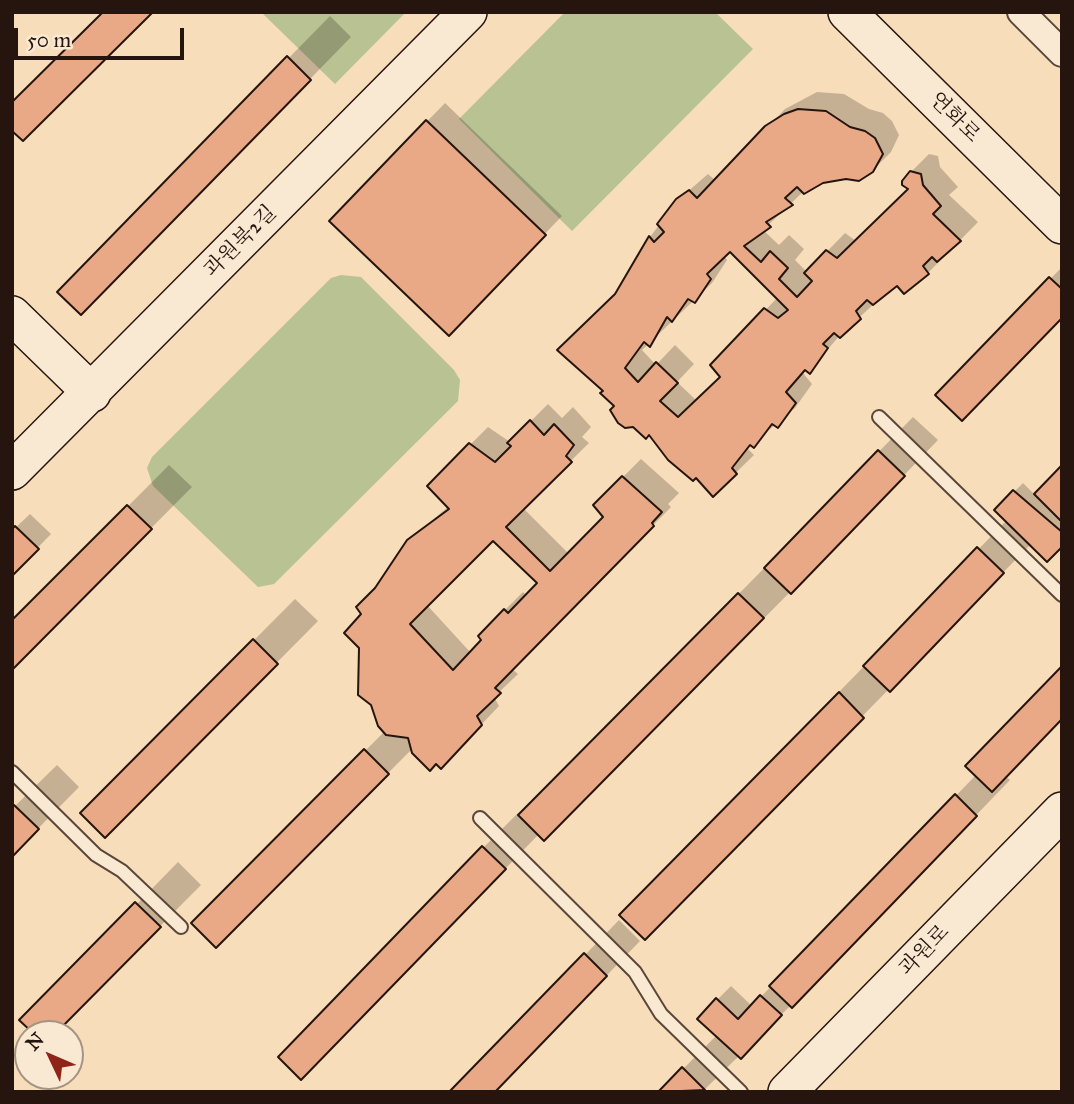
<!DOCTYPE html>
<meta charset="utf-8">
<style>
body{margin:0}
#map{position:relative;width:1074px;height:1104px;overflow:hidden;background:#f7ddb9;font-family:"IM FELL Great Primer",serif}
canvas{display:block}
.frame{position:absolute;inset:0;border:14px solid #25150e;pointer-events:none}
.north{position:absolute;left:14px;top:1020px;width:70px;height:70px;box-sizing:border-box;background:#fae9d2;border:2px solid #a59484;border-radius:50%;rotate:314deg;font-size:19px;font-weight:700;line-height:28px;text-align:center;color:#25150e}
.north::after{content:'';display:block;margin:auto;width:24px;height:32px;background:#8f2418;clip-path:polygon(50% 0,100% 100%,50% 72%,0 100%)}
.scale{position:absolute;left:14px;top:28px;width:170px;height:32px;box-sizing:border-box;border:4px solid #25150e;border-top:0;padding-left:9px;font-size:21px;line-height:24px;white-space:nowrap;color:#25150e;-webkit-text-stroke:5px #fae9d2;paint-order:stroke}
</style>
<div id="map">
<canvas width="1074" height="1104"></canvas>
<div class="frame"></div>
<div class="north">N</div>
<div class="scale">50 m</div>
</div>
<script>
const context = document.querySelector('canvas').getContext('2d');
context.lineJoin = 'round';
function fill(path, color) {
  context.fillStyle = color;
  context.fill(path, 'evenodd');
}
function stroke(path, color, width, dash) {
  context.strokeStyle = color;
  context.lineWidth = width;
  context.lineCap = dash ? 'butt' : 'round';
  context.setLineDash(dash || []);
  context.stroke(path);
}
function write(font, color, halo, rows, align = 'center') {
  context.font = font + ' "IM FELL Great Primer","Noto Serif KR",serif';
  context.lineWidth = 5;
  context.setLineDash([]);
  context.textBaseline = 'middle';
  context.strokeStyle = halo;
  context.fillStyle = color;
  for (const [text, x, y, turn = 0] of rows) {
    context.save();
    context.translate(x, y);
    context.rotate((+turn || 0) * Math.PI / 180);
    context.textAlign = isNaN(turn) ? turn : align;
    if (halo) context.strokeText(text, 0, 0);
    context.fillText(text, 0, 0);
    context.restore();
  }
}
fill(new Path2D(`
 M261 12H406L335 84Z
 M565 12H715L753 49 572 231 459 119Z
 M341 275 361 277 454 370 460 380 458 401 274 584 258 587 153 486 147 468 152 457 331 278Z`), '#b9c292');
fill(new Path2D(`
 M330 16 351 37 122 272 59 292Z
 M817 92 844 94 869 109 883 113 892 121 899 135 891 152 872 171 822 181 804 191 763 230 779 245 789 235 804 249 795 260 807 272 845 233 856 241 910 188 911 172 929 154 938 156 940 167 958 187 949 195 978 222 928 273 897 283 841 334 809 371 806 369 803 373 812 384 795 408 752 444 748 449 754 455 713 495 649 433 634 426 605 391 618 293 650 237 678 200 708 174 716 181 785 109ZM730 249 778 297 713 365 723 376 697 401 677 382 694 364 675 345 656 365 642 350 712 283 727 260 724 255Z
 M445 103 562 216 466 316 331 220Z
 M1062 267V316L937 395Z
 M548 404 562 418 573 407 591 427 582 437 589 443 523 508 569 554 606 517 595 505 641 459 679 493 668 504 671 507 512 669 518 674 494 697 499 706 459 748H413L216 946 193 923 385 731 363 614 376 589 408 541 449 506 429 486 488 427 510 442ZM493 538 540 583 527 596 523 592 505 610 480 636 483 640 471 653 427 605Z
 M913 417 938 440 825 557 544 839 539 834 335 1044 280 1057 484 847 518 813 520 816Z
 M169 465 192 487 12 668V623Z
 M1062 468V544H1031L645 938 621 915 1007 520 996 510 1023 483 1035 495Z
 M30 514 51 534 12 574V531Z
 M295 599 318 621 105 836 82 813Z
 M57 765 79 787 12 855V809Z
 M976 775 1005 776 1010 780 826 971 702 1092H660L717 1035 700 1019 718 999 731 986 752 1006Z
 M178 862 201 885 53 1034H36L137 904Z
 M619 920 640 941 494 1092 585 955Z`), '#0003');
const building = new Path2D(`
 M103 12H153L23 141 12 131V102Z
 M287 56 311 80 81 315 57 292Z
 M798 109 826 111 850 127 865 131 875 138 883 154 873 172 859 181 846 179 823 183 804 194 797 187 785 198 793 205 766 222 771 227 744 246 761 262 770 251 788 268 779 279 797 297 812 281 804 273 826 250 837 258 908 189 902 185V181L910 171 921 174 923 185 941 206 933 214 961 241 937 262 932 257 923 266 929 274 904 294 897 286 873 305 867 300 856 311 861 319 840 338 834 333 823 344 828 348 810 374 805 370 786 392 796 403 778 428 772 424 754 448 750 445 732 468 737 474 713 497 696 478 693 481 668 460 649 435 646 439 633 427 625 428 618 423 610 410 614 406 600 393 603 391 557 350 615 294 649 236 654 242 664 232 657 224 676 199 689 190 697 198 765 126 784 114ZM730 252 788 310 778 318 764 308 710 365 720 377 678 417 660 401 678 383 656 362 638 382 625 368 644 342 650 347 667 317 672 322 688 299 695 303 711 279 707 274Z
 M426 120 546 235 449 336 329 221Z
 M1049 277 1062 289V318L962 421 935 395Z
 M530 420 544 435 554 424 574 445 566 456 572 462 506 527 550 571 603 517 593 505 622 476 662 512 652 523 654 526 495 688 501 693 477 716 482 725 441 769 436 764 430 771 412 753 408 738 386 735 378 726 371 705 358 695 359 648 344 633 361 614 356 607 375 588 407 540 449 509 427 486 469 443 495 462 511 446 507 443ZM493 541 537 583 508 613 504 609 478 636 481 640 453 670 410 624Z
 M878 450 905 476 791 594 764 568Z
 M1062 465V519L1060 520 1034 494Z
 M1013 490 1062 532V547L1047 562 994 510Z
 M127 505 152 529 12 670V620Z
 M15 526 39 549 12 576V529Z
 M977 547 1004 573 890 692 863 666Z
 M738 593 764 618 544 841 518 815Z
 M253 639 278 664 105 838 80 813Z
 M1062 666V719L992 792 965 766Z
 M839 692 864 718 645 940 619 915Z
 M364 749 389 774 216 948 191 923Z
 M955 794 977 816 792 1008 769 986Z
 M14 805 39 829 12 857V806Z
 M482 846 506 869 301 1080 278 1057Z
 M135 902 161 927 55 1034H34L19 1020Z
 M584 953 607 976 495 1092H449Z
 M760 995 782 1015 741 1059 697 1019 716 998 738 1019Z
 M682 1067 705 1090 658 1092Z`);
fill(building, '#e9a986');
stroke(building, '#25150e', 2);
const lane = new Path2D(`
 M879 417 1062 595
 M12 772 96 855 122 871 181 927
 M480 818 635 972 661 1014 741 1092`);
const street = new Path2D(`
 M1021 12 1062 53`);
const secondary = new Path2D(`
 M847 12 1062 225
 M12 315 92 393
 M12 471 468 12
 M787 1092 1062 811`);
stroke(lane, '#5a4739', 16);
stroke(street, '#5a4739', 30);
stroke(secondary, '#25150e', 40);
stroke(lane, '#fae9d2', 12);
stroke(street, '#fae9d2', 26);
stroke(secondary, '#fae9d2', 37);
write('21px', '#25150e', '#fae9d2', [
 ["연화로",954,118,45],
 ["과원북2길",241,242,-45],
 ["과원로",925,951,-46]
]);
</script>
